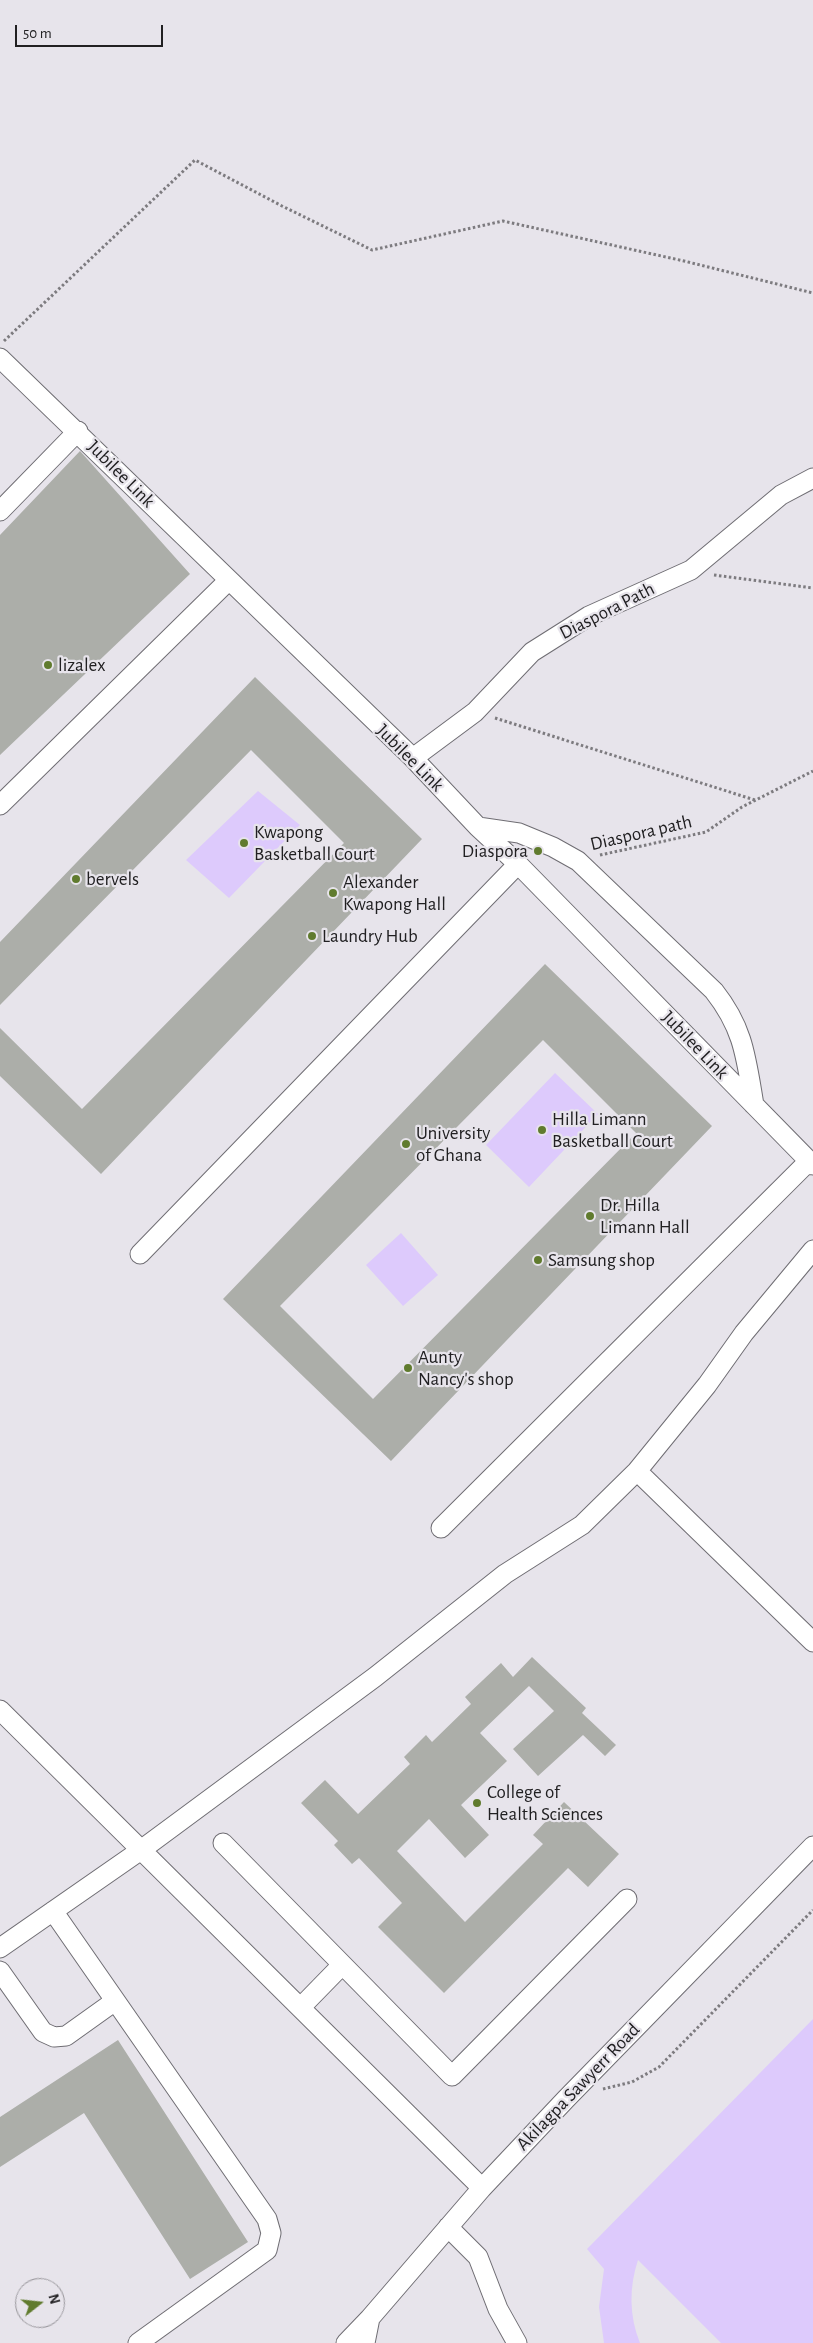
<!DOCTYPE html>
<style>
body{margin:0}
#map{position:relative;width:813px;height:2343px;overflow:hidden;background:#e7e4eb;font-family:"Alegreya Sans",sans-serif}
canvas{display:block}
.north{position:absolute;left:15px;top:2278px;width:50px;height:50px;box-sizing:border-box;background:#e7e4eb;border:1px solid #98969b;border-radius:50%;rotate:74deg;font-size:14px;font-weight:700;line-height:20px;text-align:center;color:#212022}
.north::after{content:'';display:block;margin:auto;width:18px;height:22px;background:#607b2e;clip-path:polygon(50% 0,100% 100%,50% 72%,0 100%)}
.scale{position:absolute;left:15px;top:25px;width:148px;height:22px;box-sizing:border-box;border:2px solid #212022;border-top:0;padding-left:6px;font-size:15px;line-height:18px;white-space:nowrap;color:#212022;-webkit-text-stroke:4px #e7e4eb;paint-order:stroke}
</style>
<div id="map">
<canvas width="813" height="2343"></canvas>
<div class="north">N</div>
<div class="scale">50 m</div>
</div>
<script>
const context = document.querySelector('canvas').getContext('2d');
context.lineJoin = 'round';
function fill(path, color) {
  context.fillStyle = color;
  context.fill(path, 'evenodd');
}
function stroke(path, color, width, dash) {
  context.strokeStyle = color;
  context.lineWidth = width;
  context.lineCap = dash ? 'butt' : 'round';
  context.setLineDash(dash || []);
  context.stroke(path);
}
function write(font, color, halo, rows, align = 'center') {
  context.font = font + ' "Alegreya Sans",sans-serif';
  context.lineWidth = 4.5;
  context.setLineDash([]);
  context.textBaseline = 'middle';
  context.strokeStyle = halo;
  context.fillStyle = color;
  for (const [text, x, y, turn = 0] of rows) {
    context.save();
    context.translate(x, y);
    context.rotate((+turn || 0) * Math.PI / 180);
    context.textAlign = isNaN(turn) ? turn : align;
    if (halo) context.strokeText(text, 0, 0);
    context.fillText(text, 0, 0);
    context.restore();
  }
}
fill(new Path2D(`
 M258 791 300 825 229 898 186 860Z
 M555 1073 598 1114 529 1187 486 1145Z
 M401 1233 438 1275 403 1306 366 1265Z
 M813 2019V2343H721L638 2260C629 2287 629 2316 640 2343H604L599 2307 604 2269 587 2249Z`), '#ddcafc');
fill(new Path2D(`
 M80 451 190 574 0 755V535Z
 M255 677 422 839 101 1174 0 1076V1028L82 1109 344 843 251 750 0 1005V942Z
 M545 964 712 1126 391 1461 223 1299ZM543 1040 636 1133 373 1399 280 1306Z
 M532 1657 586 1708 582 1713 616 1745 605 1756 583 1735 538 1776 513 1749 554 1711 529 1686 480 1733 507 1761 461 1805 489 1835 465 1858 429 1819 397 1851 465 1922 543 1844 533 1835 564 1802 619 1854 588 1887 568 1868 444 1993 378 1927 402 1903 359 1858 352 1864 334 1845 338 1841 301 1803 325 1780 358 1814 410 1764 404 1757 426 1735 432 1742 471 1704 465 1697 501 1663 513 1677Z
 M118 2040 248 2242 190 2279 84 2113 0 2167V2117Z`), '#acaea9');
const minor = new Path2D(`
 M0 358 413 758 478 827 518 864 813 1165
 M0 511 78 431
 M413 758 475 712 532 652 589 616 691 570 781 495 813 478
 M0 805 228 581
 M478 827 519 833 553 847 578 861 714 991C744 1029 746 1058 754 1105
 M140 1254 518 864
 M637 1471 813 1642
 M441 1528 809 1161
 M0 1710 482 2188
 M223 1843 452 2076 627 1899
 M53 1911 267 2219 271 2233 267 2250 138 2343
 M0 1948 141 1850 375 1677 505 1574 582 1525 637 1471 707 1385 744 1333 813 1250
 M0 1971 43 2032 54 2037 66 2036 115 2001
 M301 2007 342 1965
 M448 2227 478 2257 498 2309 517 2343
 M346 2343 370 2318
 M365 2343 370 2318 482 2188 566 2099 813 1846`);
stroke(minor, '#6f6d73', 21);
stroke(new Path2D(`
 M4 341 195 160 282 206 372 250 503 221 684 261 813 293
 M714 575 813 588
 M495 718 755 800
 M600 855 706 832 742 807 813 771
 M603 2089 632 2082 659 2067 813 1910`), '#7d7b7f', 3, [2.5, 2.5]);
stroke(minor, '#fff', 19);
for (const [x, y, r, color] of [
 [48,665,5,"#607b2e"],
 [244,843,5,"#607b2e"],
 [538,851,5,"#607b2e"],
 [76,879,5,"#607b2e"],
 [333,893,5,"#607b2e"],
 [312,936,5,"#607b2e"],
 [542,1130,5,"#607b2e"],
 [406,1144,5,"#607b2e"],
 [590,1216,5,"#607b2e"],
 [538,1260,5,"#607b2e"],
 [408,1368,5,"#607b2e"],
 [477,1803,5,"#607b2e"]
]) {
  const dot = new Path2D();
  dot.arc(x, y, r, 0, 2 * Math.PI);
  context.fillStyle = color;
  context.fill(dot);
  stroke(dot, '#e7e4eb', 2);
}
write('19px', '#212022', '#e7e4eb', [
 ["Jubilee Link",121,474,45],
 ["Diaspora Path",607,611,-27],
 ["Jubilee Link",410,758,45],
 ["Diaspora path",641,833,-13],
 ["Jubilee Link",695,1045,46],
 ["Akilagpa Sawyerr Road",578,2087,-46]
]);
write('19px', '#212022', '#e7e4eb', [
 ["lizalex",58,665],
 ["Kwapong",254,832],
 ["Basketball Court",254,854],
 ["Diaspora",528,851,"right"],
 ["bervels",86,879],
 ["Alexander",343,882],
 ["Kwapong Hall",343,904],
 ["Laundry Hub",322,936],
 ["Hilla Limann",552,1119],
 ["Basketball Court",552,1141],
 ["University",416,1133],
 ["of Ghana",416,1155],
 ["Dr. Hilla",600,1205],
 ["Limann Hall",600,1227],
 ["Samsung shop",548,1260],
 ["Aunty",418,1357],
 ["Nancy's shop",418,1379],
 ["College of",487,1792],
 ["Health Sciences",487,1814]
], 'left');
</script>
